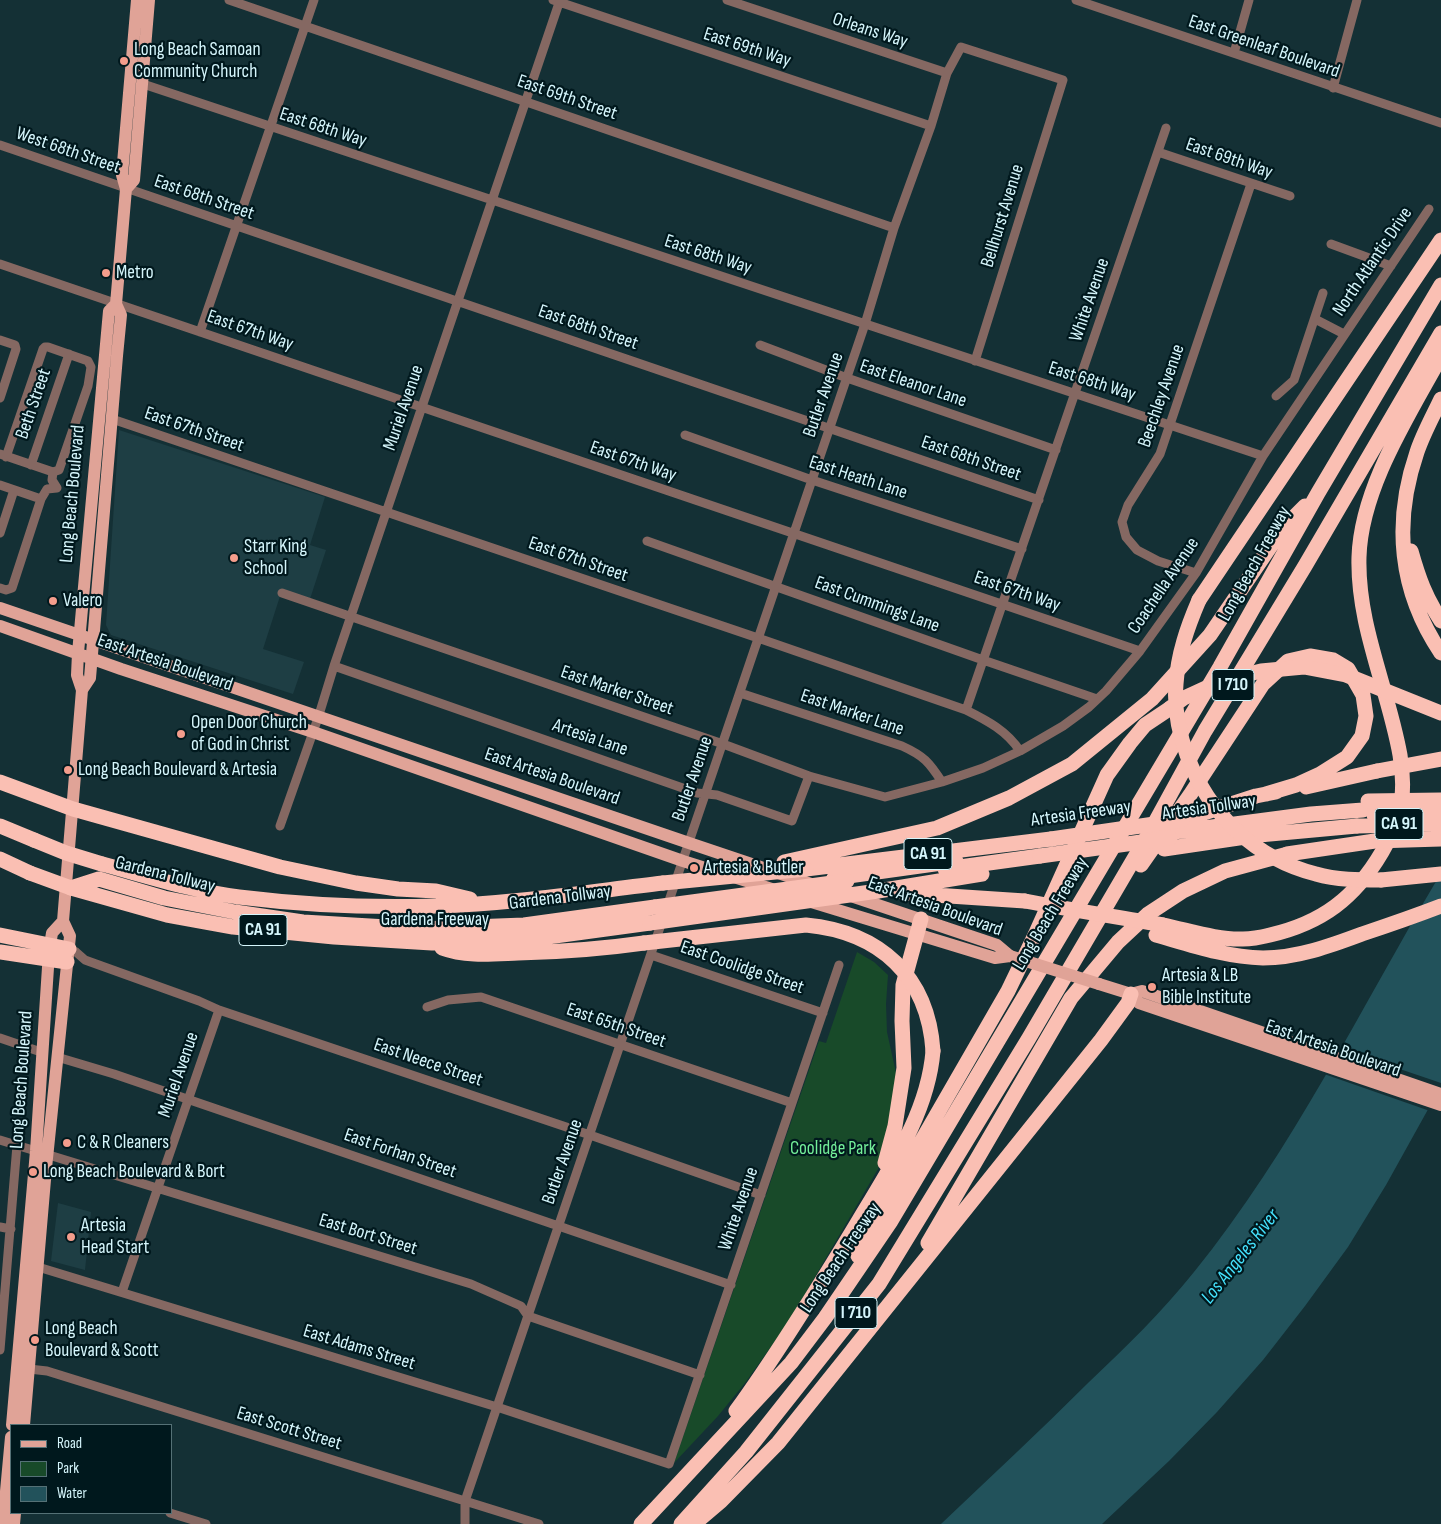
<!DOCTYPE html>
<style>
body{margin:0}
#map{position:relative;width:1441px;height:1524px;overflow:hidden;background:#143035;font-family:"Sofia Sans Condensed",sans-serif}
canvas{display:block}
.legend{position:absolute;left:10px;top:1424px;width:162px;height:90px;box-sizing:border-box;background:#00181d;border:1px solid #557176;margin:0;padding:6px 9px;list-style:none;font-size:15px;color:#d5f6fc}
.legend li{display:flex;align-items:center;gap:10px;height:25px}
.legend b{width:25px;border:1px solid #557176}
</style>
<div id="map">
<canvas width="1441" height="1524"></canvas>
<ul class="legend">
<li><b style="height:6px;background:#e0a397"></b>Road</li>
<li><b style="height:14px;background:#184a29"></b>Park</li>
<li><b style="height:14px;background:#22525b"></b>Water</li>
</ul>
</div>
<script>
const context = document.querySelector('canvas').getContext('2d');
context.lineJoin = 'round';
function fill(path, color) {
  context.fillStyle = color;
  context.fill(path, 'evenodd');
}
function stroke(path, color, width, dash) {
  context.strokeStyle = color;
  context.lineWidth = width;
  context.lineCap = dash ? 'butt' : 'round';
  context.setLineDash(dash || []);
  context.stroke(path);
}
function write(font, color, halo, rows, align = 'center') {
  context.font = font + ' "Sofia Sans Condensed",sans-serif';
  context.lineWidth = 4.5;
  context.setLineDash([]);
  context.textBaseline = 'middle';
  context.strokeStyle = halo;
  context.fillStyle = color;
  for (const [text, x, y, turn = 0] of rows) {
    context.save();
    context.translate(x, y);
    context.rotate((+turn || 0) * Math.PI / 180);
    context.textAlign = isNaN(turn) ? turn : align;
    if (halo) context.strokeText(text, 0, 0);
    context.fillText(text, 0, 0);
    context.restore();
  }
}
fill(new Path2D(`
 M119 430 325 497 310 545 326 550 310 599 282 590 263 649 304 662 293 694 111 635 106 625Z
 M58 1203 91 1212 85 1270 51 1261Z`), '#1e3e44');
fill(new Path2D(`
 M857 952 874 962 888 975 886 1004 887 1032 898 1082 894 1118 878 1169 788 1323 745 1383 718 1416 674 1463 819 1041 826 1043Z`), '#184a29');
fill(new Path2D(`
 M1441 873V1086L1386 1185 1348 1247 1305 1306 1263 1360 1217 1412 1169 1461 1102 1524H941C990 1477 1040 1431 1088 1383 1125 1348 1162 1312 1194 1272 1293 1150 1361 1007 1441 873Z`), '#22525b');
fill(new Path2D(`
 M1338 1048 1441 1083V1091L1430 1111 1324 1074Z`), '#143035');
stroke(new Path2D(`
 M229 0 894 228
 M553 0 931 126
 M727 0 947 73
 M1076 0 1441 123
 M1234 53 1249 0
 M143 84 1263 456
 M1333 88 1357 0
 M0 145 1039 500
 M1158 152 1290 196
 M1331 244 1391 266
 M0 264 1140 651
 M1315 319 1344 334
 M200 332 314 0
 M0 340 15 345 16 349 0 398
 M760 345 847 378 1056 450
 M1276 396 1294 380 1323 293
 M112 419 758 638 966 710C988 721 1007 731 1020 751
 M685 435 812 480 1022 549
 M0 454 53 472
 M31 465 69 354
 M0 485 41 499
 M0 533 14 490
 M647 541 983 660 1097 699
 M1196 573 1158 561 1137 550 1126 537 1122 522 1128 505 1160 454 1251 184
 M0 588 6 590 12 588 41 499 47 489 57 488 52 480 53 472 59 470 88 386 91 367 88 361 48 347H45L43 349 6 457
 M282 593 723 744 809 776 885 797 942 782 983 768 1020 751 1063 726 1089 707 1106 691 1140 651 1196 573 1263 456 1429 209
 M334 666 697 793 717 795 792 821 809 776
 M740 693 902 746C924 756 929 762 942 782
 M966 710 1166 128
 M280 826 318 718 334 666 560 0
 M69 949 76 952 85 960 199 1001 219 1010 590 1135 761 1195
 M651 955 823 1013
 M427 1007 448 1000 481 997 792 1103
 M0 1038 41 1052
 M57 1057 114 1074 731 1285
 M0 1140 471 1284 521 1306 528 1316 700 1375
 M0 1227 11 1229
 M38 1267 497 1407 669 1464 839 965
 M122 1292 219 1010
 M0 1350 17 1145
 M29 1369 47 1371 539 1524
 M170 1513 206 1524
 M465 1524V1501L865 324 894 228 931 126 947 73 961 47 1063 80 975 361`), '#856862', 9);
stroke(new Path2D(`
 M126 189 134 180 149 0
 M0 608 689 843 814 885
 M0 626 121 669 313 732 683 861 775 890
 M82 690 90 678 117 356 121 315 116 304 126 189 122 175 137 0
 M848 895 997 945 1010 956
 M808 901 995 958 1010 956
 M1099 984 1131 994 1139 1003 1441 1105
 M1131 994 1142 991 1441 1094
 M12 1425 36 1151 49 952 52 933 63 921
 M24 1425 46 1168 70 936 63 921 82 690 77 675 78 653 109 311 116 304
 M3 1524 11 1437
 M14 1524 15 1513`), '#e0a397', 12);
stroke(new Path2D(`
 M1441 399C1433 416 1423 434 1417 452 1393 522 1399 591 1441 653
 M1411 551C1419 579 1425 596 1441 621
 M1199 600 1441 240
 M0 782 73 809 280 867 356 883 398 889 436 891 470 899
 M1306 787 1377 771
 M1182 820 1256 796 1276 792
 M0 826 34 840
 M1174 832 1311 814 1363 810
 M1164 849 1259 835 1357 826
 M0 859 30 873
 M784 862 937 828 1009 798 1072 764 1152 699 1210 635 1283 528 1305 506
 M102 864C147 876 193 891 239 897 304 905 370 908 436 906 512 904 587 892 663 883
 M1141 865 1190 795 1263 684 1288 661 1310 656 1333 660 1348 669 1363 695 1366 716 1362 736 1347 757 1320 774 1296 785 1266 794
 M806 869 1051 839
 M945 869 1040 856
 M834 878 956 861
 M1381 880 1441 874
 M71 888 99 879 164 898 235 912 303 922 420 929 524 925 655 907
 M71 888 167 915 233 927 334 937 432 943 540 938 650 923
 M878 891 982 874
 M904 893 1025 901
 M1163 925C1188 930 1217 940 1243 939 1252 939 1262 937 1270 935 1322 923 1355 898 1382 852 1389 840 1396 826 1399 813 1404 795 1403 773 1400 755 1388 688 1357 625 1359 557 1361 488 1409 415 1441 356
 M0 935 69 949
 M1156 935C1191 945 1226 957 1263 958 1297 958 1330 946 1362 934 1389 925 1415 916 1441 906
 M442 948C466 957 493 954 518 953 560 952 602 949 644 943
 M0 952 67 962
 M885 1163 895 1126 904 1068 902 1021 903 985 921 919
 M928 1243 1071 998 1118 942 1148 914 1183 891 1225 871 1284 855
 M858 1256 876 1220 1008 991 1035 935 1107 775 1130 743 1145 725 1169 709
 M736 1411C780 1350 820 1285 859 1220 890 1168 928 1113 933 1051
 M641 1524 791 1363 825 1318 891 1221 1220 667 1318 493 1441 285
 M681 1524 746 1452 879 1284 1029 1038 1152 828 1205 731 1305 566 1441 333
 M694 1524 721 1501 778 1443 1101 1040 1128 1003 1131 994`), '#fabfb3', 15);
stroke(new Path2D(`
 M1010 956 1099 984`), '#e0a397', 12);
stroke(new Path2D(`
 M1199 600C1187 628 1178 654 1176 684 1174 708 1179 733 1187 755 1208 814 1256 859 1316 874 1337 880 1359 880 1381 880
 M1170 708 1184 698 1221 681 1261 671 1304 667 1346 675 1441 713
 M1377 771 1441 759
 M1368 801 1441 800
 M1374 815 1441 814
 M1357 826 1441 824
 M1051 839 1182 820
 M34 840 66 853 102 864
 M1287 854 1375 841 1441 839
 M1040 856 1170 838
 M30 873 71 888
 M663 883 806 869
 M1025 901C1071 910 1117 917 1163 925
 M655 907 847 881
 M650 923 878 891
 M644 943 806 925C880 932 928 976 933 1051`), '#fabfb3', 15);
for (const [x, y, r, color] of [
 [124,61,5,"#f49d8c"],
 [106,273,5,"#f49d8c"],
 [234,558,5,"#f49d8c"],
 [53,601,5,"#f49d8c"],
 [181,734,5,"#f49d8c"],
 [68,770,5,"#f49d8c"],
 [694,868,5,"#f49d8c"],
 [1152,987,5,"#f49d8c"],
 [67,1143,5,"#f49d8c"],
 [33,1172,5,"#f49d8c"],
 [71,1237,5,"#f49d8c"],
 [35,1340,5,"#f49d8c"]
]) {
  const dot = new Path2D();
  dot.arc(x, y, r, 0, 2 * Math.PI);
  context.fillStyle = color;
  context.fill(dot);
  stroke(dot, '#00181d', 2);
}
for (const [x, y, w] of [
 [1233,685,42],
 [1399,824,48],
 [928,854,48],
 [263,930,48],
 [856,1313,42]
]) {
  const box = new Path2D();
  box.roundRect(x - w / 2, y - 15.5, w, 31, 4);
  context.fillStyle = '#00181d';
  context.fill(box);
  stroke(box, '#d5f6fc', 1);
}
write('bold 18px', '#d5f6fc', null, [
 ["I 710",1233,685],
 ["CA 91",1399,824],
 ["CA 91",928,854],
 ["CA 91",263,930],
 ["I 710",856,1313]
]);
write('19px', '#d5f6fc', '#00181d', [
 ["Orleans Way",870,31,18],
 ["East Greenleaf Boulevard",1264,47,19],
 ["East 69th Way",747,48,18],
 ["East 69th Street",567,98,19],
 ["East 68th Way",323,128,18],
 ["West 68th Street",68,151,19],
 ["East 69th Way",1229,159,19],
 ["East 68th Street",204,198,19],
 ["Bellhurst Avenue",1003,216,-73],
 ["East 68th Way",708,255,18],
 ["North Atlantic Drive",1373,262,-56],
 ["White Avenue",1090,300,-71],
 ["East 68th Street",588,328,19],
 ["East 67th Way",250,331,19],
 ["East 68th Way",1092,382,18],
 ["East Eleanor Lane",913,384,19],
 ["Butler Avenue",824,395,-71],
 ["Beechley Avenue",1162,396,-71],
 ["Beth Street",34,404,-71],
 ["Muriel Avenue",404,408,-71],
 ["East 67th Street",194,430,19],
 ["East 68th Street",971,459,19],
 ["East 67th Way",633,462,19],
 ["East Heath Lane",858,478,18],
 ["Long Beach Boulevard",73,494,-85],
 ["East 67th Street",578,560,19],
 ["Long Beach Freeway",1255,564,-61],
 ["Coachella Avenue",1164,586,-56],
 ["East 67th Way",1017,592,19],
 ["East Cummings Lane",877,605,20],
 ["East Artesia Boulevard",165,663,19],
 ["East Marker Street",617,691,19],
 ["East Marker Lane",852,713,19],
 ["Artesia Lane",590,738,19],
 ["East Artesia Boulevard",552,777,19],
 ["Butler Avenue",693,779,-71],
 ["Artesia Tollway",1209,808,-8],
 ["Artesia Freeway",1081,814,-8],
 ["Gardena Tollway",165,875,14],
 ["Gardena Tollway",560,898,-7],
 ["East Artesia Boulevard",935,907,20],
 ["Long Beach Freeway",1051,914,-59],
 ["Gardena Freeway",435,920],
 ["East Coolidge Street",742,968,19],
 ["East 65th Street",616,1026,19],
 ["East Artesia Boulevard",1333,1049,19],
 ["East Neece Street",428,1063,19],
 ["Muriel Avenue",179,1075,-71],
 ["Long Beach Boulevard",22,1080,-86],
 ["East Forhan Street",400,1154,19],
 ["Butler Avenue",563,1162,-71],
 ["White Avenue",739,1209,-71],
 ["East Bort Street",368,1235,17],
 ["Long Beach Freeway",841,1258,-56],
 ["East Adams Street",359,1348,17],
 ["East Scott Street",289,1429,17]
]);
write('19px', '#d5f6fc', '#00181d', [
 ["Long Beach Samoan",134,50],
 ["Community Church",134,72],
 ["Metro",116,273],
 ["Starr King",244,547],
 ["School",244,569],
 ["Valero",63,601],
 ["Open Door Church",191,723],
 ["of God in Christ",191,745],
 ["Long Beach Boulevard & Artesia",78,770],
 ["Artesia & Butler",704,868],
 ["Artesia & LB",1162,976],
 ["Bible Institute",1162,998],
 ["C & R Cleaners",77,1143],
 ["Long Beach Boulevard & Bort",43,1172],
 ["Artesia",81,1226],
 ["Head Start",81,1248],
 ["Long Beach",45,1329],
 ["Boulevard & Scott",45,1351]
], 'left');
write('19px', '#73ef99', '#00181d', [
 ["Coolidge Park",833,1149]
]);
write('italic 20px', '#44e1fc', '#00181d', [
 ["Los Angeles River",1241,1257,-52]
]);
</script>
